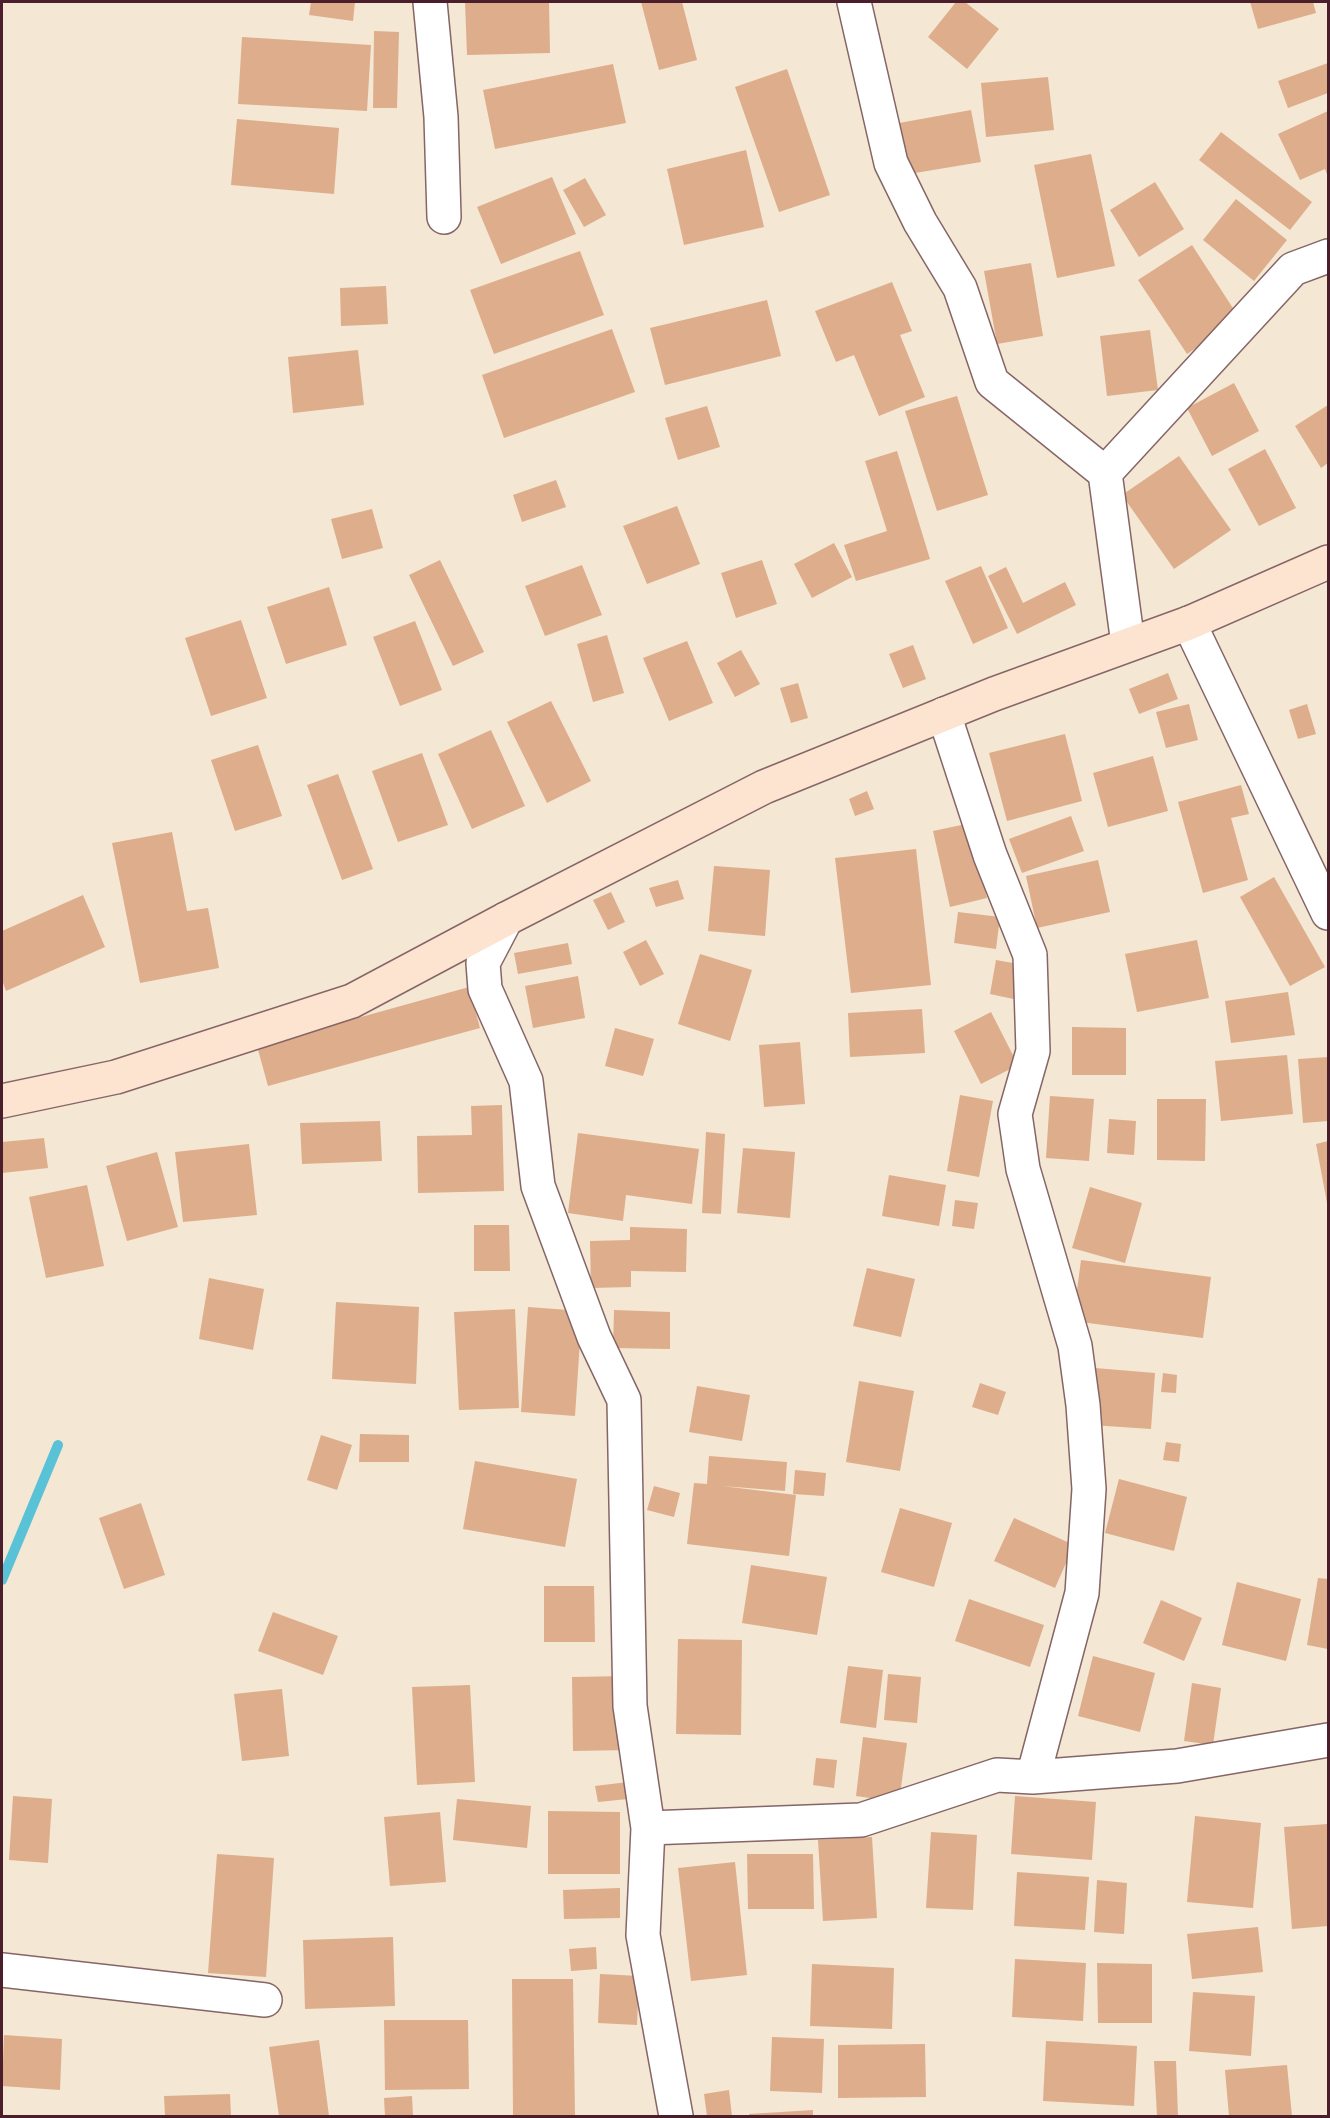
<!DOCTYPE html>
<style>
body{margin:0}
#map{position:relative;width:1330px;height:2118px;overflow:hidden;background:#f4e7d4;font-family:"EB Garamond",serif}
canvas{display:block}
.frame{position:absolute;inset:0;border:3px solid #4a1f2b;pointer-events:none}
</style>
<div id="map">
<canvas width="1330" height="2118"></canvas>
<div class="frame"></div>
</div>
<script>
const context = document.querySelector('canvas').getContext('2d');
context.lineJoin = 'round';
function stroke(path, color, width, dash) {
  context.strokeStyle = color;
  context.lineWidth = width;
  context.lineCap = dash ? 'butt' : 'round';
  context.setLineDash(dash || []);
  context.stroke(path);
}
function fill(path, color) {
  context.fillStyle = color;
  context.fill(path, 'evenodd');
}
stroke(new Path2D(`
 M2 1580 58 1445`), '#5ac2d7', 10);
fill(new Path2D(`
 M311 2H355L353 21 309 15Z
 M465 2H549L550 53 467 55Z
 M641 2H682L697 60 659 70Z
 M956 2H965L999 29 967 69 928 37Z
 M1250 2H1313L1316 13 1258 29Z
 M374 31 399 32 397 108H373Z
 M242 37 371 45 367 111 238 104Z
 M1328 63V93L1288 108 1278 81Z
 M613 64 626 123 495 149 483 90Z
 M787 69 830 195 779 212 735 87Z
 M1048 77 1054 130 986 137 981 83Z
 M971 110 981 162 909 174 899 123Z
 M1328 111V177L1325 169 1300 180 1278 134Z
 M237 119 339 128 334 194 231 185Z
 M1221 132 1312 202 1290 230 1199 160Z
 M746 150 764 227 684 245 667 169Z
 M1091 154 1115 266 1057 278 1034 165Z
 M552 177 576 234 501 264 477 207Z
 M585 178 606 215 584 227 563 190Z
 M1155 182 1184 229 1139 257 1110 210Z
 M1236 199 1287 240 1254 281 1203 240Z
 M1192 245 1240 319 1187 354 1138 280Z
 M580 251 604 315 494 354 470 290Z
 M1031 263 1043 336 997 344 984 271Z
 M892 282 912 331 900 335 925 397 879 416 854 355 836 362 815 311Z
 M386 286 388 324 341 326 340 288Z
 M767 300 781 356 665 385 650 328Z
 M612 329 635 392 504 438 482 375Z
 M1150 330 1158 390 1107 396 1100 336Z
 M358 350 364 405 293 413 288 357Z
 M1234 383 1259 431 1212 456 1187 408Z
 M957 396 988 495 937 511 905 411Z
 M1328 405V463L1321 468 1295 426Z
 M707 406 720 447 678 460 665 418Z
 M1265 449 1296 508 1259 526 1228 469Z
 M897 451 930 559 856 581 844 545 887 531 865 461Z
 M1179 456 1231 530 1174 569 1122 495Z
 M556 480 566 507 522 522 513 495Z
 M677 506 700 564 647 584 623 526Z
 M372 509 383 548 342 559 331 519Z
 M834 543 852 577 812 598 794 564Z
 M440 560 484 652 453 666 409 575Z
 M762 560 777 604 736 618 721 573Z
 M582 565 602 615 545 636 525 586Z
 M981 566 1008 628 973 644 945 581Z
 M1006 567 1023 603 1065 582 1076 605 1017 634 988 576Z
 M329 587 347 645 286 664 267 607Z
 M241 620 267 698 211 716 185 638Z
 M415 621 442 690 400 706 373 637Z
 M607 635 624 693 593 702 577 644Z
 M687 641 713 703 669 721 643 658Z
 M913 645 926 679 903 688 889 654Z
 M741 650 760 684 735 697 717 663Z
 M1168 673 1178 699 1139 714 1129 689Z
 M798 683 808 718 791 723 780 688Z
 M551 701 591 781 547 803 507 722Z
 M1189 704 1198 740 1166 748 1156 712Z
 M1307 704 1316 734 1298 739 1289 710Z
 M491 730 525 806 472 829 438 754Z
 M1065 734 1082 801 1007 821 989 753Z
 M258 745 282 816 235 831 211 760Z
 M422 753 448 825 398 842 372 771Z
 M1153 756 1168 811 1108 827 1093 773Z
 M338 774 373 869 342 880 307 785Z
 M1241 785 1249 814 1231 818 1248 880 1203 893 1178 802Z
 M867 791 874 809 855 816 849 799Z
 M1071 816 1084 851 1022 873 1009 839Z
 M971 823 987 898 950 907 933 831Z
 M172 832 187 911 208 908 219 968 140 983 112 843Z
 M916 849 931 985 851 993 835 858Z
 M1098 860 1110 912 1037 928 1026 876Z
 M714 866 770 870 765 936 708 931Z
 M1274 877 1325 967 1290 986 1240 897Z
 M678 880 684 899 656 907 649 888Z
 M611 892 625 922 608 930 593 900Z
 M83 895 105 947 6 991 2 980V931Z
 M958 912 1000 917 996 949 954 943Z
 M646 940 664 974 640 986 623 952Z
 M1197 940 1209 998 1137 1012 1125 954Z
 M568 943 572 964 518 974 514 953Z
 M700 954 752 970 730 1041 678 1024Z
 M996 960 1024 965 1018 1000 990 994Z
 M578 976 585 1018 533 1028 525 986Z
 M469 987 480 1028 268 1086 257 1046Z
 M1288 992 1295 1035 1231 1043 1225 1001Z
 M922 1009 925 1053 850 1057 848 1013Z
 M991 1012 1018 1065 981 1084 954 1031Z
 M1072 1027 1126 1028V1075H1072Z
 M615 1028 654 1039 643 1076 605 1066Z
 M800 1042 805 1104 764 1107 759 1045Z
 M1287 1055 1293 1114 1221 1121 1215 1061Z
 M1328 1057V1121L1303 1123 1298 1059Z
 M960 1095 993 1101 979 1177 947 1171Z
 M1050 1096 1094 1099 1089 1161 1046 1158Z
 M1157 1099H1206L1205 1161 1157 1160Z
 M502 1105 504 1191 418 1193 417 1136 472 1135 471 1106Z
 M1109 1119 1136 1121 1134 1155 1107 1153Z
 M380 1121 382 1161 302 1164 300 1123Z
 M706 1132 725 1134 721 1214 702 1213Z
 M578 1133 699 1149 692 1204 626 1195 623 1221 568 1213Z
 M44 1138 48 1168 2 1173V1142Z
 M1328 1141V1203H1327L1316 1144Z
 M249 1144 257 1215 183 1222 175 1152Z
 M743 1148 795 1152 790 1218 737 1213Z
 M157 1152 178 1227 127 1241 106 1166Z
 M889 1175 946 1185 939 1226 882 1216Z
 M87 1185 104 1266 46 1278 29 1197Z
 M1090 1187 1142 1203 1125 1263 1072 1248Z
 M955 1200 978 1203 974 1229 952 1226Z
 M474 1225H509L510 1271H474Z
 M630 1227 687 1229 686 1272 631 1271V1287L591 1288 590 1241 630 1240Z
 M1081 1260 1211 1277 1203 1338 1073 1321Z
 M867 1268 915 1279 901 1337 853 1326Z
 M209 1278 264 1289 253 1350 199 1339Z
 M336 1302 419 1307 416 1384 332 1379Z
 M528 1307 582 1311 575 1416 521 1412Z
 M515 1309 519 1408 459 1410 454 1312Z
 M614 1310 670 1312V1349L613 1348Z
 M1095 1368 1155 1373 1151 1429 1091 1425Z
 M1163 1373 1177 1375 1176 1393 1161 1392Z
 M859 1381 914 1391 900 1471 846 1462Z
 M980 1383 1006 1392 998 1415 972 1407Z
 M697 1386 750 1395 742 1441 689 1432Z
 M360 1434 409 1435V1462H359Z
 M321 1435 352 1445 337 1490 307 1480Z
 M1166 1442 1181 1444 1179 1462 1163 1460Z
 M709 1456 787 1462 785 1491 722 1486 796 1495 789 1556 687 1544 694 1483 707 1484Z
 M475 1461 577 1479 565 1547 463 1529Z
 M795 1470 826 1473 824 1496 793 1494Z
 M1119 1479 1187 1497 1174 1551 1105 1533Z
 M654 1486 680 1493 674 1517 647 1510Z
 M141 1503 165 1575 124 1589 99 1518Z
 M900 1508 952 1523 934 1587 881 1572Z
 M1014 1518 1074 1545 1055 1588 994 1561Z
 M751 1565 827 1577 817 1635 742 1623Z
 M1318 1578 1328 1579V1649L1307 1645Z
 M1237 1582 1301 1599 1286 1661 1222 1645Z
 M544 1586H594L595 1642H544Z
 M969 1599 1044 1625 1030 1667 955 1641Z
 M1161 1600 1202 1618 1184 1661 1143 1643Z
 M273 1612 338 1636 323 1675 258 1651Z
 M678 1639 742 1640 741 1735 676 1734Z
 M1093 1656 1155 1673 1140 1732 1078 1716Z
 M848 1666 883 1670 876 1728 840 1723Z
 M888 1674 921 1677 917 1723 884 1720Z
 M627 1676 629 1750 573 1751 572 1677Z
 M1192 1683 1221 1688 1213 1745 1184 1741Z
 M470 1685 475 1782 417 1785 412 1687Z
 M282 1689 289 1756 242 1761 234 1694Z
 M863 1737 907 1743 899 1802 856 1796Z
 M816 1758 837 1760 834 1788 813 1785Z
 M636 1781 638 1798 598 1802 595 1786Z
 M13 1796 52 1799 48 1863 9 1860Z
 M1015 1796 1096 1802 1092 1860 1011 1854Z
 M457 1799 531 1806 527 1848 453 1840Z
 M548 1811 620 1812V1874H548Z
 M440 1812 446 1882 390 1886 384 1817Z
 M1195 1816 1261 1823 1253 1908 1187 1902Z
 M1328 1824V1926L1292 1929 1284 1827Z
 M931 1832 977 1835 973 1910 926 1908Z
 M872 1837 877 1918 823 1921 818 1840Z
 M217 1854 274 1858 266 1977 208 1973Z
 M747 1854H813L814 1909H748Z
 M735 1862 747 1975 691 1981 678 1868Z
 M1017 1872 1089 1877 1085 1930 1014 1926Z
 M1097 1880 1127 1883 1124 1934 1094 1932Z
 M620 1888V1918L564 1919 563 1890Z
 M1258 1927 1263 1972 1192 1979 1187 1934Z
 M393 1937 395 2006 305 2009 303 1940Z
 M596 1947 597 1969 571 1971 569 1949Z
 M1015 1959 1086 1963 1083 2021 1012 2017Z
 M1097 1963 1152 1964V2023H1098Z
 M812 1964 894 1968 892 2029 810 2026Z
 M600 1974 639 1976 637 2025 598 2023Z
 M512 1979H573L575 2116H513Z
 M1193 1992 1255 1996 1251 2056 1189 2051Z
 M384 2020H468L469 2089 385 2090Z
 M4 2035 62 2039 60 2090 2 2086Z
 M772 2037 824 2039 822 2093 770 2091Z
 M319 2040 329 2116H279L269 2047Z
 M1046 2041 1137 2046 1134 2106 1043 2101Z
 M925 2044 926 2097 838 2098V2045Z
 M1154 2061H1176L1178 2116H1157Z
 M1287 2065 1292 2116H1229L1225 2070Z
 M729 2090 732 2116H707L704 2094Z
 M230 2094 231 2116H165L164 2096Z
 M412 2096 413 2116H385L384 2098Z
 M813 2110V2116H749V2114Z`), '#dead8c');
const street = new Path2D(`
 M430 2 441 117 444 217
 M854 2 891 163 920 222 960 288 992 382 1105 473 1128 644
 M1105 473 1293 269 1328 256
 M1189 623 1328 913
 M944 714 990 855 1030 955 1033 1051 1015 1114 1023 1169 1075 1346 1083 1405 1089 1489 1082 1593 1033 1777
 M506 919 483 963 485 989 526 1081 538 1186 594 1337 624 1400 630 1706 648 1828 643 1935 676 2116
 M648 1828 861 1820 997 1775 1033 1777 1177 1766 1328 1740
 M2 1970 265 2000`);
const secondary = new Path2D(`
 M2 1101 116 1077 352 1001 506 919 764 787 994 694 1189 623 1328 562`);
stroke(street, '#866566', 36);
stroke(secondary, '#866566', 36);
stroke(street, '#fff', 33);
stroke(secondary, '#fde4d1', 33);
</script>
